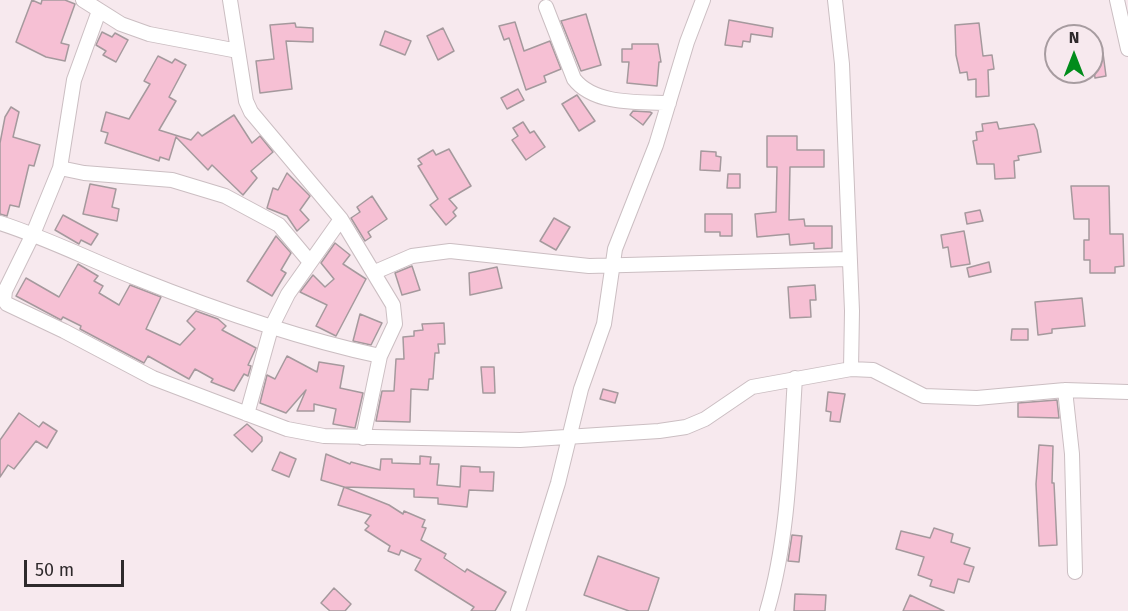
<!DOCTYPE html>
<style>
body{margin:0}
#map{position:relative;width:1128px;height:611px;overflow:hidden;background:#f7e9ee;font-family:"Fira Sans",sans-serif}
canvas{display:block}
.north{position:absolute;left:1044px;top:24px;width:60px;height:60px;box-sizing:border-box;background:#f7e9ee;border:2px solid #a79ca0;border-radius:50%;rotate:0deg;font-size:16px;font-weight:700;line-height:24px;text-align:center;color:#2e292b}
.north::after{content:'';display:block;margin:auto;width:21px;height:27px;background:#018c1b;clip-path:polygon(50% 0,100% 100%,50% 72%,0 100%)}
.scale{position:absolute;left:24px;top:560px;width:100px;height:27px;box-sizing:border-box;border:3px solid #2e292b;border-top:0;padding-left:8px;font-size:18px;line-height:21px;white-space:nowrap;color:#2e292b;-webkit-text-stroke:4px #f7e9ee;paint-order:stroke}
</style>
<div id="map">
<canvas width="1128" height="611"></canvas>
<div class="north">N</div>
<div class="scale">50 m</div>
</div>
<script>
const context = document.querySelector('canvas').getContext('2d');
context.lineJoin = 'round';
function fill(path, color) {
  context.fillStyle = color;
  context.fill(path, 'evenodd');
}
function stroke(path, color, width, dash) {
  context.strokeStyle = color;
  context.lineWidth = width;
  context.lineCap = dash ? 'butt' : 'round';
  context.setLineDash(dash || []);
  context.stroke(path);
}
const building = new Path2D(`
 M32 0 41 4 42 0H65L75 4 61 43 69 45 65 61 46 57 16 42Z
 M586 14 601 65 581 71 561 21Z
 M729 20 773 28 772 37 751 34 750 42 743 41 742 47 725 45Z
 M515 22 524 51 550 41 561 69 544 76 546 82 526 90 509 38 504 40 499 26Z
 M295 23 296 27 313 28V42L286 41 292 89 260 93 256 61 274 59 270 25Z
 M979 23 983 56 992 55 994 69 988 70 989 96 976 97V79L968 80 967 72 960 73 956 55 955 25Z
 M443 28 454 51 438 60 427 36Z
 M385 31 411 41 405 55 380 45Z
 M102 32 112 37 115 33 128 40 116 62 103 55 106 51 96 45Z
 M632 44H658L661 62H659L657 86 627 83 629 62H622V49H632Z
 M1103 53 1106 76 1095 78 1092 54Z
 M158 56 172 63 175 59 186 65 169 97 176 101 159 130 191 140 198 132 202 136 234 115 252 143 260 136 273 152 251 171 257 178 243 195 212 165 208 170 176 137 169 160 160 157 159 161 105 143 108 133 101 131 106 112 129 119 150 84 144 81Z
 M518 89 524 100 507 109 501 98Z
 M577 95 595 121 579 131 562 104Z
 M11 107 19 112 13 137 40 145 34 166 29 165 19 207 10 205 7 216 0 214V143L5 117Z
 M633 111 650 112 652 113 643 125 630 115Z
 M523 122 530 133 534 131 545 147 526 160 512 140 518 136 513 128Z
 M997 122 999 129 1034 124 1037 130 1041 152 1018 156 1019 160 1014 161 1015 178 995 179 994 164H977L973 141 977 140 976 132 983 131 982 124Z
 M767 136H797V150H824V167H790L789 220 804 219 805 226H832V248L814 249V243L790 245 789 234 757 237 755 214 776 212 777 167H767Z
 M449 149 471 186 449 199 457 208 453 212 456 216 446 225 430 205 438 199 418 166 422 164 418 159 433 150 436 155Z
 M701 151 716 152V156L721 157 720 171 700 170Z
 M287 173 310 196 300 210 309 220 297 231 287 216 267 208 273 188 278 190Z
 M728 174H740V188H727Z
 M90 184 116 189 112 207 119 209 117 221 83 214Z
 M1071 186H1109L1110 234H1123L1124 266 1115 267V273H1090V260H1084V240H1089V219H1074Z
 M372 196 387 219 368 232 371 237 365 241 351 218 360 212 357 207Z
 M980 210 983 221 967 224 965 213Z
 M705 214H732V236H720V232H705Z
 M63 215 98 234 91 245 81 240 79 244 55 230Z
 M554 218 570 227 556 250 540 241Z
 M964 231 970 264 951 267 948 247 943 248 941 235Z
 M276 236 291 253 281 270 286 273 272 296 247 281Z
 M335 243 350 255 343 264 366 279 336 336 316 326 327 305 300 292 313 275 325 287 334 279 321 263Z
 M989 262 991 272 969 277 967 268Z
 M78 264 98 276 94 281 103 286 99 293 119 305 130 285 161 297 146 329 180 345 195 329 187 321 196 311 218 319 226 326 222 330 256 348 248 365 251 366 248 376 244 374 234 391 211 382 213 379 195 369 189 379 148 356 144 363 80 329 81 326 63 317 61 320 16 296 26 278 59 297Z
 M412 266 420 290 402 295 395 273Z
 M497 267 502 288 470 295 469 273Z
 M815 285 816 300H810L811 317 790 318 788 287Z
 M1082 298 1085 326 1052 329V333L1038 335 1035 302Z
 M360 314 382 323 371 345 353 341Z
 M444 323 445 344H438L439 353H435L433 379H429L428 390 411 389 410 422 376 421 382 391H394L396 359H404L403 337 414 336V331L423 330 422 324Z
 M1012 329H1028V340H1011Z
 M287 356 317 372 319 362 344 366 340 388 363 393 355 428 333 424 336 409 314 404V411H297L306 390 286 413 260 403 267 375 275 379Z
 M481 367H494L495 393H483Z
 M603 389 618 393 615 403 600 399Z
 M828 392 845 394 840 422 830 421 831 412 826 411Z
 M1057 400 1059 418 1018 417V403Z
 M19 413 39 427 43 422 57 431 47 448 36 441 14 469 8 465 0 477V440Z
 M247 424 262 437V441L252 452 234 435Z
 M1039 445 1053 446 1052 483H1054L1057 545 1039 546 1036 484Z
 M280 452 296 459 289 477 272 470Z
 M326 454 350 464 351 462 380 470 381 459H392V463L420 464V456L431 457 430 464H439L437 485 460 487 461 466 480 467V472H494L493 491 469 490 467 507 438 504V498L414 497V489L344 487 389 505 403 514 404 511 425 520 422 527 426 528 421 540 446 554 444 558 465 572 467 569 506 592 495 611H471L474 607 415 570 421 559 401 550 399 555 388 551 390 546 365 530 369 526 365 523 371 515 338 505 344 487 321 480Z
 M934 528 953 534 951 542 970 548 964 564 974 567 969 582 958 579 954 593 930 586 932 580 918 575 924 557 896 549 901 531 930 538Z
 M792 535 802 536 799 562 788 561Z
 M598 556 659 578 648 611H629L584 595Z
 M334 588 351 604 345 611H330L321 603Z
 M795 594 826 595 825 611H794Z
 M910 595 944 611H903Z`);
fill(building, '#f6c0d4');
stroke(building, '#a5999d', 1.5);
const minor = new Path2D(`
 M83 0 121 24 149 34 238 51
 M230 0 246 101 251 112 341 219 393 305 395 324 380 356 363 438
 M835 0 842 64 852 311 851 369
 M1117 0 1128 49
 M546 7 574 79C594 105 639 102 669 103
 M99 11 74 80 60 168 33 234 5 291 4 300 7 304 64 331 153 378 287 429 324 436 520 440 659 431 686 427 705 419 752 387 851 369 873 370 924 396 977 398 1065 390 1128 392
 M60 168 84 173 172 180 225 196 279 225 310 262
 M0 223C47 238 90 260 136 278 216 310 296 338 380 356
 M375 272 412 256 450 251 589 266 848 259
 M1065 390 1072 454 1075 572
 M247 414 271 328 288 294 341 219
 M518 611 558 483 581 389 604 324 615 249 656 145 687 42 703 0
 M767 611C789 537 790 455 795 378`);
stroke(minor, '#cbbec2', 16);
stroke(minor, '#fff', 14);
</script>
